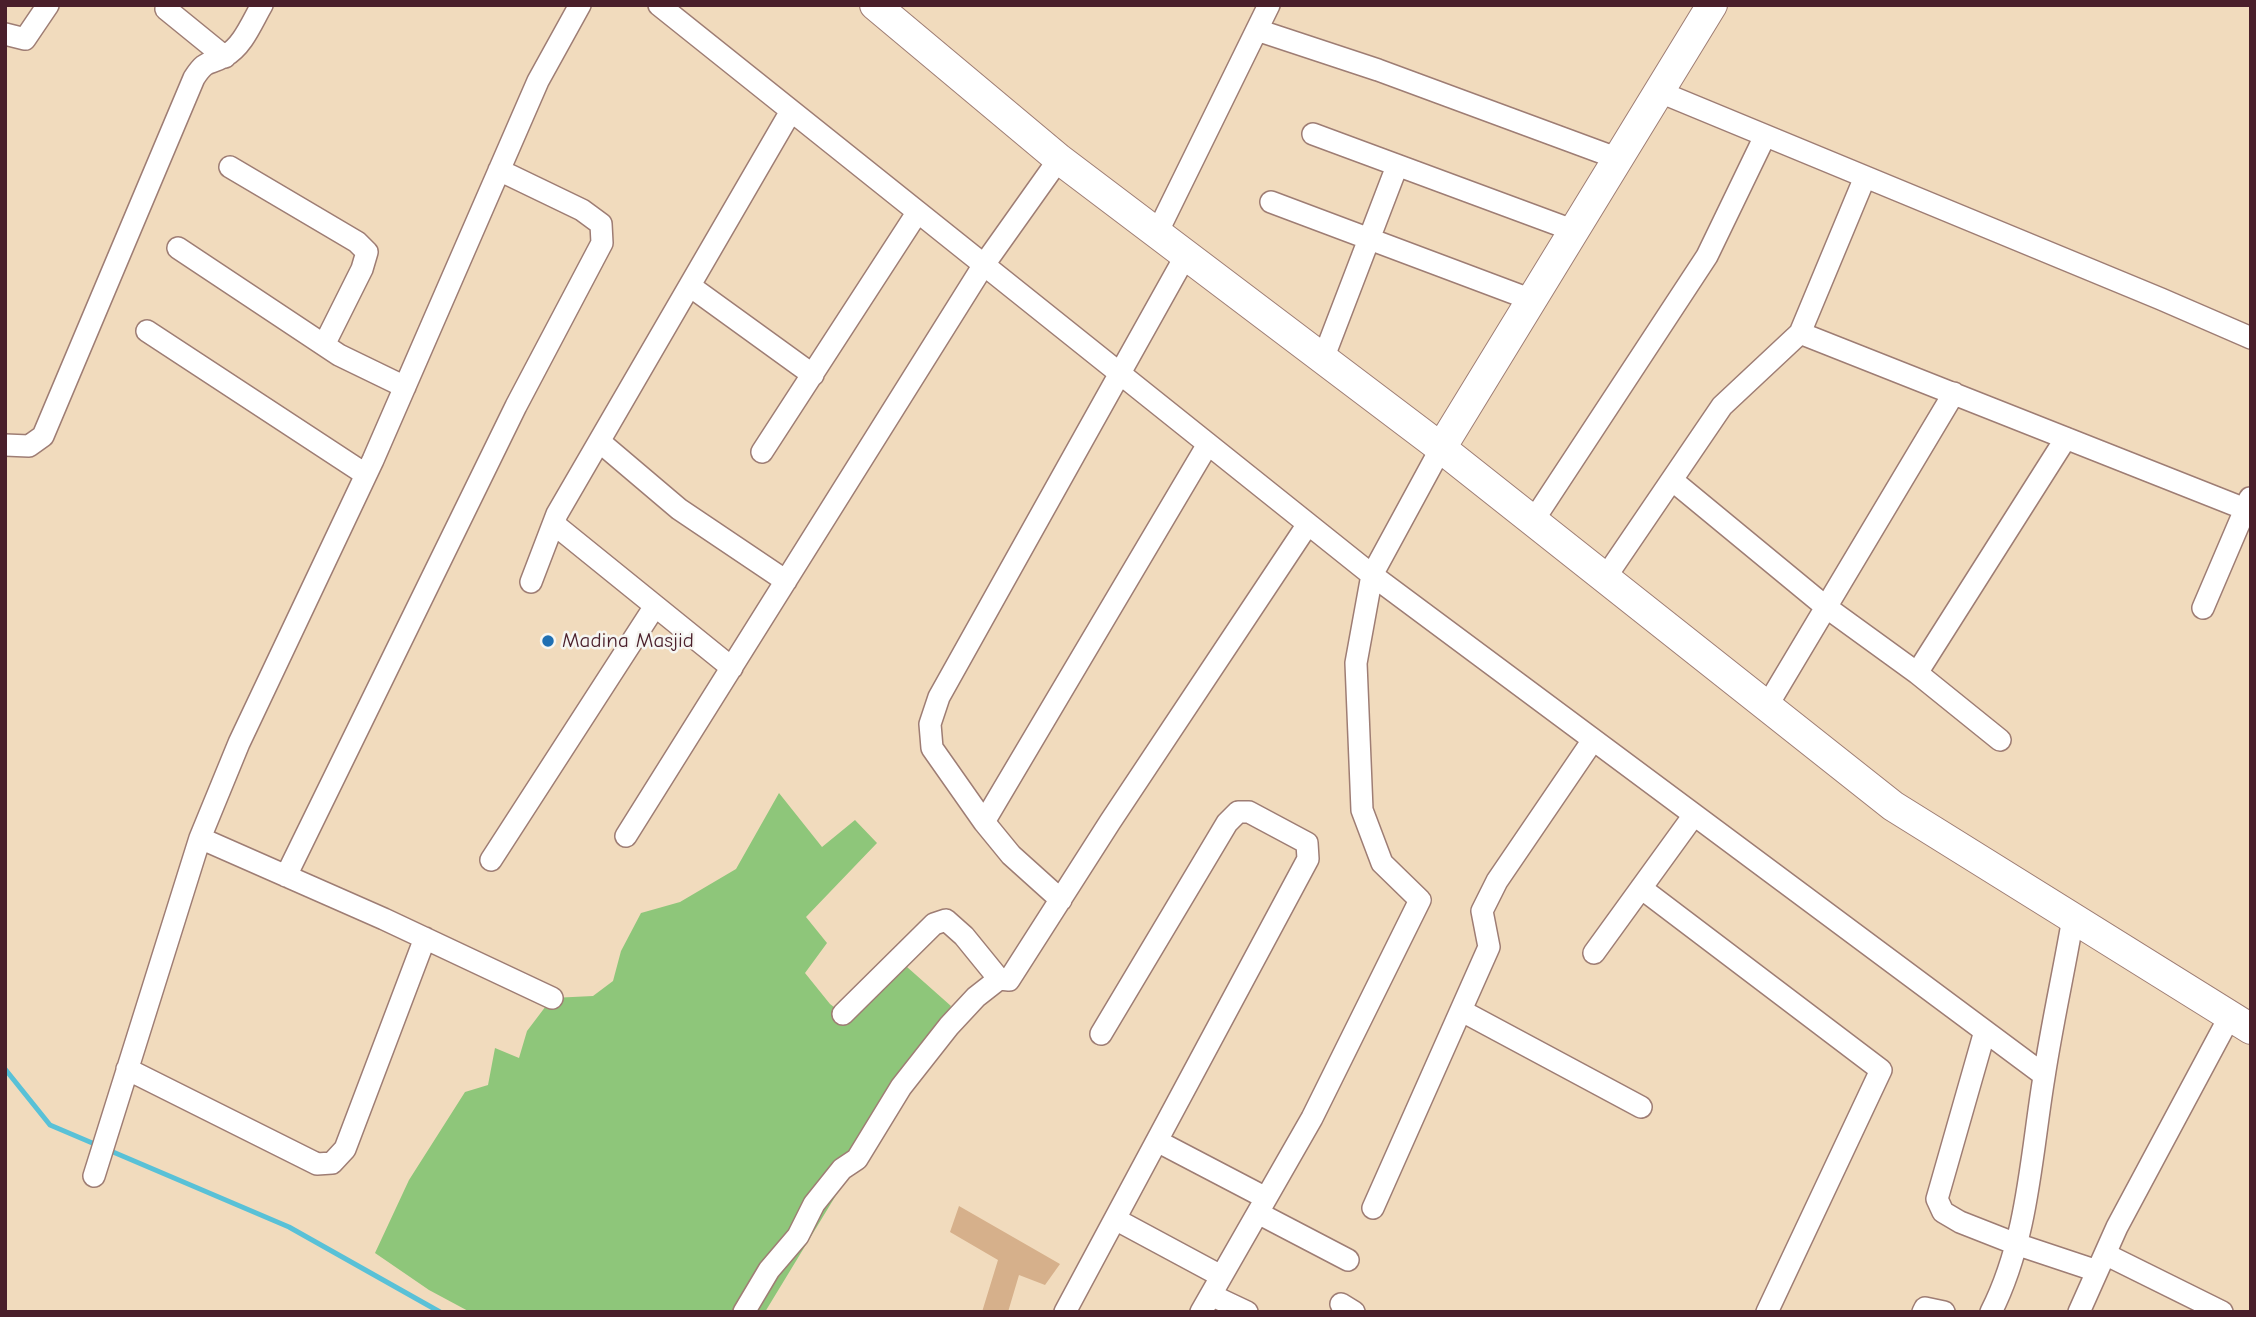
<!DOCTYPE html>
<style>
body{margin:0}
#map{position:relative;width:2256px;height:1317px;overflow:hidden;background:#f1dbbd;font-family:"Comic Neue",sans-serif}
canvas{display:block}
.frame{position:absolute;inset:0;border:7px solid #4a1f2b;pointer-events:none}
</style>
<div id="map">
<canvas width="2256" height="1317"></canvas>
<div class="frame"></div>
</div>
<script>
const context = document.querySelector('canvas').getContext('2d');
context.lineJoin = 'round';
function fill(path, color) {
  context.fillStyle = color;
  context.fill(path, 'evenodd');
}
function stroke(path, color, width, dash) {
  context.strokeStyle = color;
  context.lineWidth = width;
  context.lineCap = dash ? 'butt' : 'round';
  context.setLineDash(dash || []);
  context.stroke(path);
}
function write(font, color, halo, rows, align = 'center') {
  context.font = font + ' "Comic Neue",sans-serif';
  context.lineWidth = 5;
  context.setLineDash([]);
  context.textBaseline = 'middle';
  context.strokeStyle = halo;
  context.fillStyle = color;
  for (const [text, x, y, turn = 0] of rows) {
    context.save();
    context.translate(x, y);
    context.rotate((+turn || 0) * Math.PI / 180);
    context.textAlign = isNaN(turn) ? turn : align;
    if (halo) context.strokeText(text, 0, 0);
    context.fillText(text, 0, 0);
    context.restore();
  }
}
fill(new Path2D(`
 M779 793 822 847 855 820 877 843 806 917 827 943 805 973 830 1004 843 1014 898 959 951 1006 765 1312H470L429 1290 375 1253 409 1180 465 1092 488 1085 495 1048 519 1058 527 1031 552 998 593 996 613 981 621 951 641 913 680 902 736 869Z`), '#8ec67a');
stroke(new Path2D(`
 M5 1069 50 1125 97 1145
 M106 1149 289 1227 440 1312`), '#59c1d7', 5);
fill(new Path2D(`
 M959 1206 1060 1264 1045 1285 1019 1275 1008 1312H982L998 1260 950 1232Z`), '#d6b08b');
const street = new Path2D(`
 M168 5 166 9 225 57
 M659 5 1372 575 2044 1075
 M1257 30 1378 70 1619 159
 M5 34 25 39 48 5
 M1660 92 2161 299 2251 338
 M1313 134 1575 231
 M230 167 357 242 367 252 362 269 324 345
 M1271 202 1532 300
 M1157 233 1269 5
 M178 248 339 355 405 387
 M690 286 813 375
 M147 331 365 474
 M1800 333 2245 509
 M1323 359 1397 166
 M600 442 679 509 786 581
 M5 445 29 446 43 436 194 78C207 58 208 66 225 56 243 46 252 22 262 5
 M762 452 917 213
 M1672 480 1826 607 1917 673 2000 740
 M1533 521 1707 256 1765 136
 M554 524 732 668
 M1605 578 1722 406 1800 333 1865 177
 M531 582 557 514 791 111
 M2203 608 2250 498
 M1917 673 2066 438
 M1767 706 1954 393
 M984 822 1208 444
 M626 836 983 266 1059 159
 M200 838 384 919 552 998
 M491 860 655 606
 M286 876 516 406 602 243 601 224 582 210 499 170
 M1641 888 1881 1070 1767 1312
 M1061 900 1011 855 984 822 932 748 930 724 939 697 1186 255
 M1594 953 1694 815
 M1462 1011 1641 1107
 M843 1014 934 924 946 920 964 936 999 979 1009 980 1110 822 1308 524
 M1985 1031 1937 1199 1943 1212 1960 1222 2016 1244 2097 1271
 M127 1069 317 1164 332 1163 345 1149 425 938
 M1157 1141 1266 1198
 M94 1176 200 838 239 743 373 460 538 81 580 5
 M1373 1208 1489 947 1482 911 1497 881 1593 740
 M1258 1213 1348 1260
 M1115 1219 1221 1276
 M2105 1254 2222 1312
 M1211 1295 1247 1312
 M1341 1304 1354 1312
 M744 1312 769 1270 798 1236 814 1204 842 1169 857 1159 901 1087 949 1026 976 997 999 979
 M1065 1312 1308 859 1307 843 1249 812H1238L1227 823 1101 1034
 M1201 1312 1312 1118 1420 900 1382 863 1362 810 1356 663 1372 575 1441 448
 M1923 1312 1925 1308 1944 1312
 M1991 1312C2028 1239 2031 1156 2044 1077 2052 1024 2064 971 2073 918
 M2079 1312 2117 1227 2230 1016`);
const secondary = new Path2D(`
 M875 5 1059 159 1441 448 1893 806 2251 1029
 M1441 448 1712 5`);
stroke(street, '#9e7d74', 24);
stroke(secondary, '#9e7d74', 32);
stroke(street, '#fff', 21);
stroke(secondary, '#fff', 30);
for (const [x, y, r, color] of [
 [548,641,7,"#1f6fb2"]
]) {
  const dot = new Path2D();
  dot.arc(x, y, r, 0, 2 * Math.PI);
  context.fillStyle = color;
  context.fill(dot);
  stroke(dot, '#f6f6f2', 2.5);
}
write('21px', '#4a1f2b', '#f6f6f2', [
 ["Madina Masjid",562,641]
], 'left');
</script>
